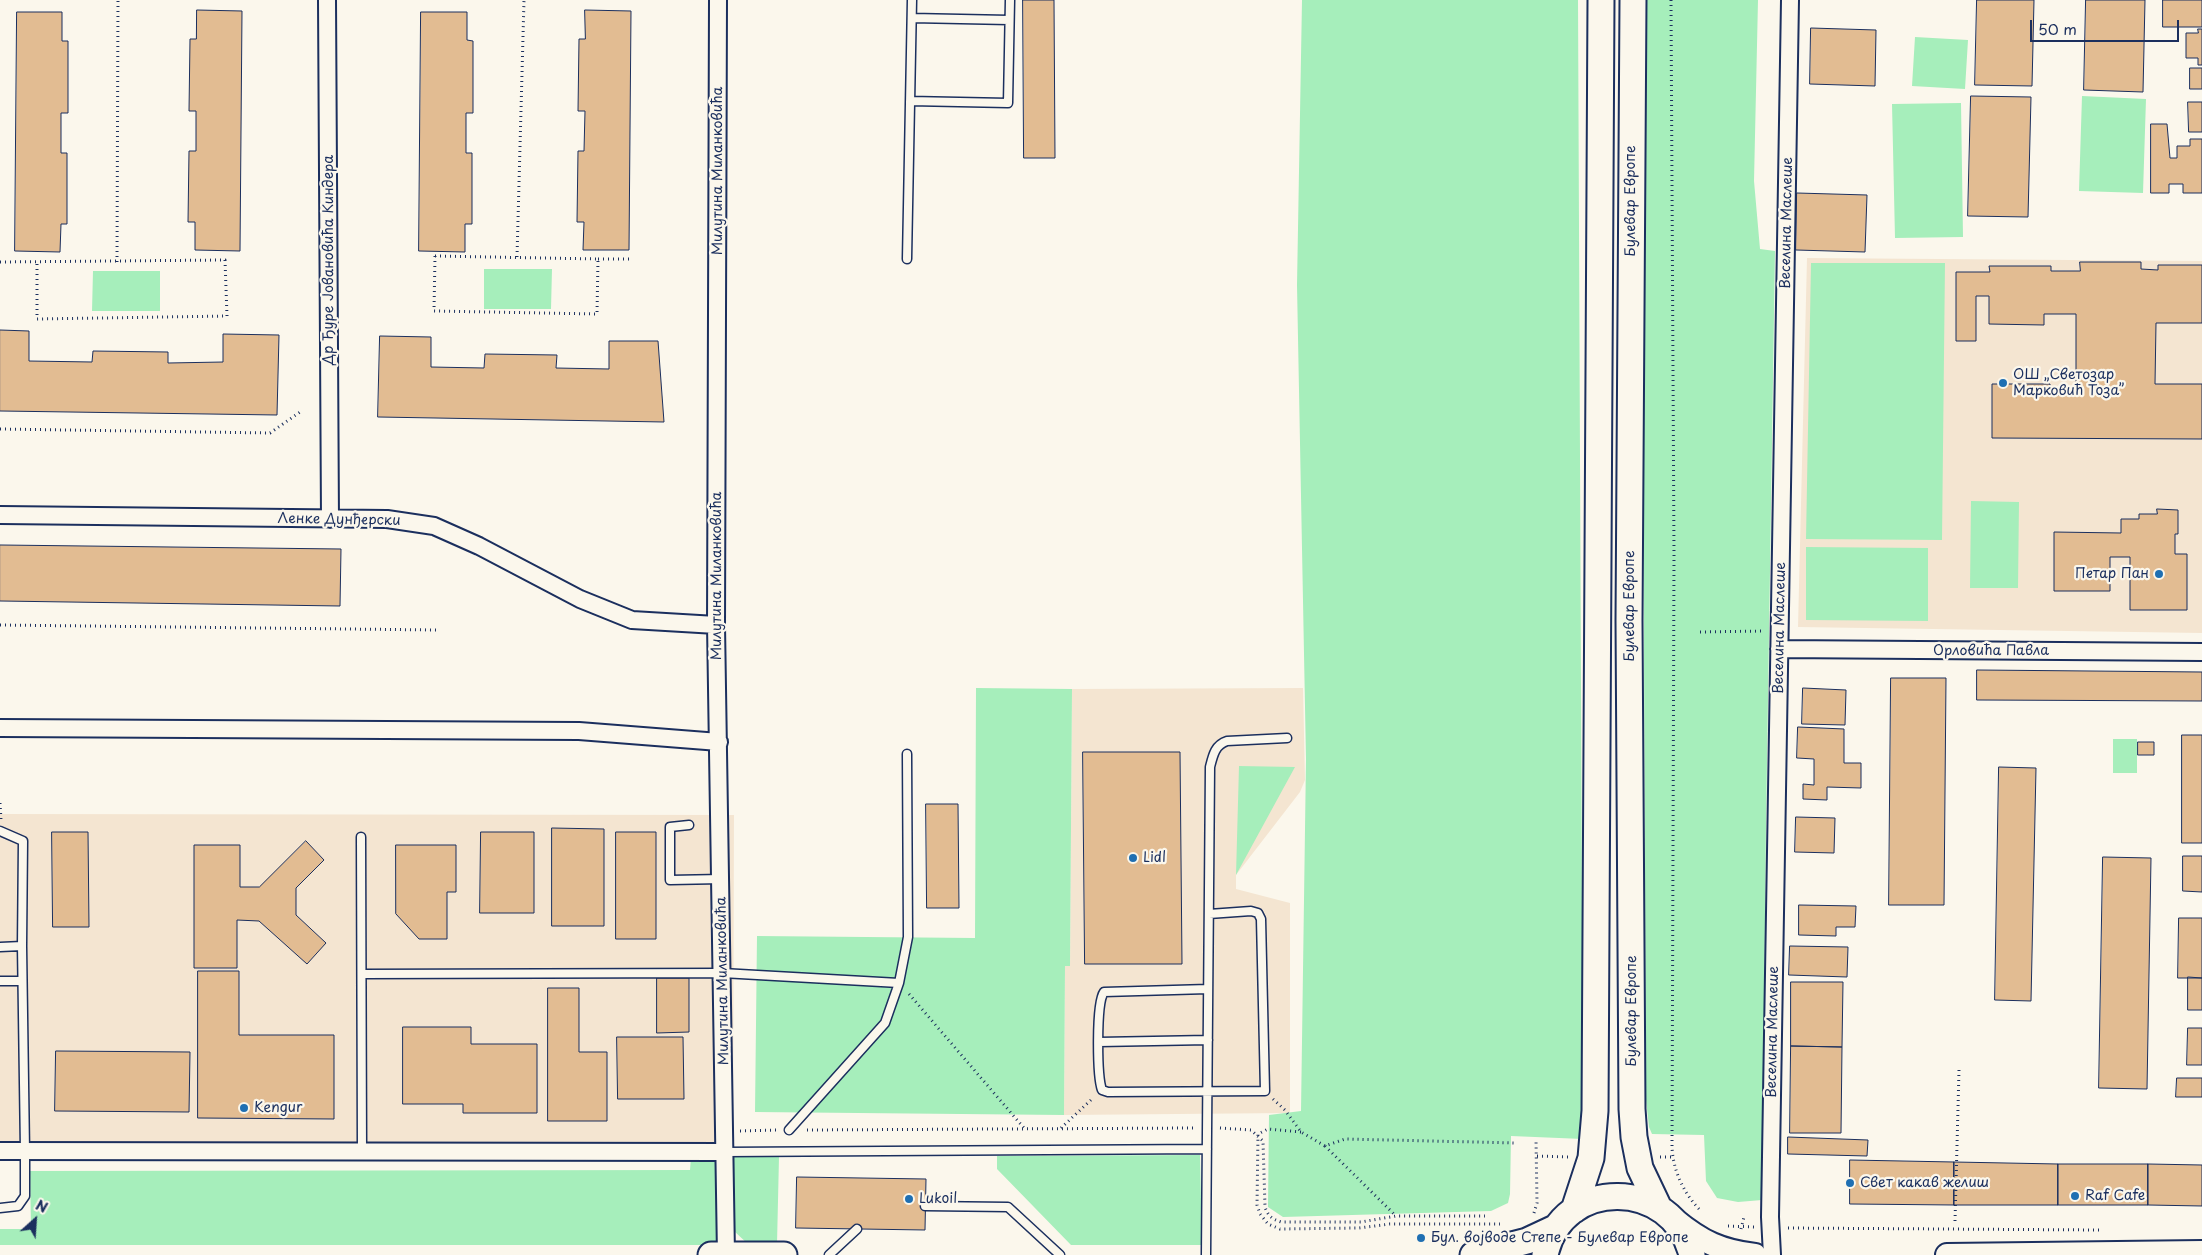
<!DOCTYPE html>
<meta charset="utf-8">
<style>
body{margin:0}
#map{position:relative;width:2202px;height:1255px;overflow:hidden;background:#fbf7ec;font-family:"Playpen Sans",sans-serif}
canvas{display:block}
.north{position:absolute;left:10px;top:1195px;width:50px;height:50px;-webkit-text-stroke:4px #fbf7ec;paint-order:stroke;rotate:26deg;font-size:14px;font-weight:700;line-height:20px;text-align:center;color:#1b2f5e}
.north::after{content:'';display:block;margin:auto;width:18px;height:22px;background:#1b2f5e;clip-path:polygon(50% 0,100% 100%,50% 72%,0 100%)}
.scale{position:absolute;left:2030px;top:20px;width:149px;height:22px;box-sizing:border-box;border:2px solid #1b2f5e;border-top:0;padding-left:6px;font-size:15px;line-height:18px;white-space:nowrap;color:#1b2f5e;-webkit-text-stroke:4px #fbf7ec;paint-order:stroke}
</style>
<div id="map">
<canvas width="2202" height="1255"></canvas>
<div class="north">N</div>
<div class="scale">50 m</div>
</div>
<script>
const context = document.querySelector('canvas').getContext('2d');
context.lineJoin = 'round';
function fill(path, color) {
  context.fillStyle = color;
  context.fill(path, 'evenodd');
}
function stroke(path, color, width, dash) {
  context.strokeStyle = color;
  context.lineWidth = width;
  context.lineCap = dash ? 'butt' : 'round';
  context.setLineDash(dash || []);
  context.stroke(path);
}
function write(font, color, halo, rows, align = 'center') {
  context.font = font + ' "Playpen Sans",sans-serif';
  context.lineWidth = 4.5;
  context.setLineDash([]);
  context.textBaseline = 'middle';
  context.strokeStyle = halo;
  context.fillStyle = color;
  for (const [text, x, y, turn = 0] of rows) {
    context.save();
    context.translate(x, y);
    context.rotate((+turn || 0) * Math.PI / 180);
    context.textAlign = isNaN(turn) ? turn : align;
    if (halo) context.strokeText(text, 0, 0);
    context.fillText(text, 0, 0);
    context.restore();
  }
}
fill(new Path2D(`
 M1807 258 2202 261V633L1798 627Z
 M1303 688 1305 780 1300 792 1236 875V889L1290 903V1113L1064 1115 1065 966 1070 965 1072 689Z
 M0 814 734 815 733 1147H0Z`), '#f4e5d1');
fill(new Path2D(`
 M1302 0H1578L1583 1139 1511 1136 1510 1194 1508 1203 1491 1211 1283 1217 1268 1207 1269 1115 1301 1111 1306 759 1297 285Z
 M1641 0H1758L1754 181 1760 249 1775 251 1766 826 1762 1200 1738 1202 1717 1198 1706 1181 1704 1135 1652 1134 1649 1127 1646 1100Z
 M1915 37 1968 40 1965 89 1912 86Z
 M2082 96 2146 99 2143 193 2079 191Z
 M1961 103 1963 237 1895 238 1892 104Z
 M1811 263H1945L1942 540 1806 539Z
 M484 269H552L551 309H484Z
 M93 271H160V311H92Z
 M1971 501 2019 502 2018 588H1970Z
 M1806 547 1928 548V621L1806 620Z
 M976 688 1072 689 1070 966H1065L1064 1115 755 1112 757 936 975 938Z
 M2113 739H2137V773H2113Z
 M1239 766 1295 767 1236 875Z
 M1200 1155 1202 1245H1071L997 1169V1156Z
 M691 1157H718L719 1245H0V1229H31L30 1171 690 1170Z
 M732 1157H779L777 1244 749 1245 734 1231Z`), '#a6eebb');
const building = new Path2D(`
 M1023 0H1054L1055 158H1024Z
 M1977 0H2034L2032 86 1975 85Z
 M2086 0H2145L2143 92 2084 90Z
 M2163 0H2202V27H2163Z
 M197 10 242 11 240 251 195 250V222H188L189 151H196V111H189L190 39H196Z
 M585 10 631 11 629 250H583L584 222H577L578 151H584L585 111H578L579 39H585Z
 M17 12H62V41H68V113H61V153H67V224H61L60 252 15 251Z
 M421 12H467V40L473 41V113H466V153H472V224H465V252L419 251Z
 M1811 28 1876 30 1875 86 1810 84Z
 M2198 29H2202V65H2198V58H2186V33H2198Z
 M2190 68H2202V89H2190Z
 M1971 96 2031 97 2028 217 1968 216Z
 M2188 102H2202V132H2189Z
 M2151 124H2167L2170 158H2177V146H2190V139H2202V193H2183V184H2169V193H2151Z
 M1797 193 1867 195 1865 252 1796 250Z
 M2080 262H2141V269L2158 270V265H2202V323H2156L2155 384H2202V439L1992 438V384H2050V395H2076V314H2044V325L1989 324V296H1976V341H1956V272H1990L1989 266H2051V271H2080Z
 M0 330 29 331V361L92 362 93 351 168 352V363L223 362V334L279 335 277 415 0 411Z
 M380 336 431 337V367L484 368 485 354 557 355 556 368 609 369V341H658L664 422 378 417Z
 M2157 509 2178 510V534H2175V554H2187V610H2130V557H2110V591H2054V532L2121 533V519H2139V514H2157Z
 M0 545 341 549 340 606 0 601Z
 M1977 670 2202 672V701L1977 700Z
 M1891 678H1946L1944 905H1889Z
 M1803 688 1846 690 1845 725 1802 724Z
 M1798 727 1844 729V763H1861V788L1827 787V800L1803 799V784L1814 785V759L1797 758Z
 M2182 735H2202V843H2182Z
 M2138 742H2154V755H2138Z
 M1083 752H1180L1182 964H1085Z
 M1999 767 2036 768 2031 1001 1995 1000Z
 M926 804H958L959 908H927Z
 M1796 817 1835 818 1834 853 1795 852Z
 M552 828 604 829V926H552Z
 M52 832H88L89 927H53Z
 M481 832H534V913H480Z
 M616 832H656V939H616Z
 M306 841 324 860 296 888V915L326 943 307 964 259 921 237 920V968H194V845H240V887H259Z
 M396 845H456V892H447V939H419L396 914Z
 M2183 856H2202V892L2183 891Z
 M2103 857 2151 858 2147 1089 2099 1088Z
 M1799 905 1856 906 1855 927H1836V936L1799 935Z
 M2179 918H2202V978H2178Z
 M1790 946 1848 947 1847 977 1789 975Z
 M198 971H239V1035H334V1119L198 1118Z
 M2188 977 2202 978V1010H2188Z
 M657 978H689V1032L657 1033Z
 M1791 982H1843L1842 1047 1791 1046Z
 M548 988H579V1052H607V1121H548Z
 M403 1027H471V1044H537V1113H463V1104H403Z
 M2188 1028H2202V1065H2187Z
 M617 1037H683L684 1099H618Z
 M1791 1046 1842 1047 1841 1133H1790Z
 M56 1051 190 1052 189 1112 55 1111Z
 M2177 1078H2202V1097H2176Z
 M1788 1137 1868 1140 1867 1156 1788 1154Z
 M1850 1160 1954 1162V1205L1850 1204Z
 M1954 1162 2058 1164V1205H1954Z
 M2058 1164H2148V1205H2058Z
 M2148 1164 2202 1165V1206L2148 1205Z
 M797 1177 926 1179 925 1230 796 1228Z`);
fill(building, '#e2bc92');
stroke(building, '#1b2f5e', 1);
const lane = new Path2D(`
 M912 18 1009 20
 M910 101 1008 103 1010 0
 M907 259 912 0
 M689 825 670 827V880L722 879
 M0 831 23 841 22 946 25 1151V1196L18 1206 0 1208
 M361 837 362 1151
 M0 947 22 946
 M362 974 722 973 899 983 908 937 907 754
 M0 981H22
 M1208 989 1104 992C1096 1003 1097 1076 1102 1090L1108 1092 1265 1091 1261 919 1258 913 1251 911 1209 914
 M1099 1042 1208 1040
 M789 1130 885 1023 899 983
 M725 1152 1207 1149
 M925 1206 1008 1207 1060 1255
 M829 1255 857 1229
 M1206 1255 1210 767C1213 755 1215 745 1227 741L1287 738`);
const street = new Path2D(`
 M327 0 330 519
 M718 0 716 625 726 1255
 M0 515 387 519 434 526 479 546 580 599 632 620 716 625
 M1779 649 2202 652
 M0 728 579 731 719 742
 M0 1151 725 1152
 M1772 1255 1770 1217 1790 0`);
const secondary = new Path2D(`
 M1675 1220C1702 1242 1721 1251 1755 1255
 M1947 1255 2202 1252`);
const primary = new Path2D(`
 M1633 0 1629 620 1632 1109 1634 1137 1640 1168 1659 1208
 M1574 1210 1591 1158 1595 1111 1601 0
 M711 1255H784
 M1473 1255 1527 1241 1557 1227
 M1545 1255C1562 1176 1673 1178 1692 1255`);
stroke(lane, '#1b2f5e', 11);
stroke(street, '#1b2f5e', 20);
stroke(secondary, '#1b2f5e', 26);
stroke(primary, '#1b2f5e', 29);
stroke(new Path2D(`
 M1671 0 1674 555 1672 1147C1673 1171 1684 1194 1701 1211
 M435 256 598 259 597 314 434 311Z
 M517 257 524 0
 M598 259H633
 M0 262 225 260 227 316 37 319V262
 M117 262 118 0
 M0 429 270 433 300 412
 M0 625 436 630
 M1700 632 1764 631
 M0 803 1 820
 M909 994 1024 1128
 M1273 1099 1285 1110 1301 1132 1325 1146 1345 1139 1517 1143
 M1061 1128 1092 1099
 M1220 1128 1251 1130 1263 1141 1265 1207C1268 1216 1272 1219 1281 1222H1361L1396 1216H1485
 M807 1130 1194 1128
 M740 1131 776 1130
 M1301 1132 1268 1129 1258 1134 1257 1205 1260 1214 1268 1224 1280 1229 1359 1228 1390 1224H1500
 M1325 1146 1396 1216
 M1537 1156 1569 1157
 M1660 1157H1672
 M1534 1213 1537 1203 1536 1139
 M1955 1221 1959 1070
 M1728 1226 1754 1227
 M1788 1228 2099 1230
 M1741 1229 1744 1217`), '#1b2f5e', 3, [1, 4]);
stroke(lane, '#fbf7ec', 8);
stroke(street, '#fbf7ec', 16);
stroke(secondary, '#fbf7ec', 22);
stroke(primary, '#fbf7ec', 25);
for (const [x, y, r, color] of [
 [2003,383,5,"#1f6fb2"],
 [2159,574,5,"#1f6fb2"],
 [1133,858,5,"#1f6fb2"],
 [244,1108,5,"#1f6fb2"],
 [1850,1183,5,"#1f6fb2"],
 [2075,1196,5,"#1f6fb2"],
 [909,1199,5,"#1f6fb2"],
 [1421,1238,5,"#1f6fb2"]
]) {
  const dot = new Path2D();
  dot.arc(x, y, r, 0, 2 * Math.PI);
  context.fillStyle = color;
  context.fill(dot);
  stroke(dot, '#fbf7ec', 2);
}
write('14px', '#1b2f5e', '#fbf7ec', [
 ["Милутина Миланковића",718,171,-90],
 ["Булевар Европе",1631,201,-90],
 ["Веселина Маслеше",1787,223,-89],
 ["Др Ђуре Јовановића Киндера",329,260,-90],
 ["Ленке Дунђерски",339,520,1],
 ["Милутина Миланковића",717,576,-90],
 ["Булевар Европе",1630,606,-90],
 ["Веселина Маслеше",1780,628,-89],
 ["Орловића Павла",1991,651],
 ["Милутина Миланковића",723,981,-91],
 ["Булевар Европе",1632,1011,-90],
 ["Веселина Маслеше",1773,1032,-89]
]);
write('14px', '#1b2f5e', '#fbf7ec', [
 ["ОШ „Светозар",2013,375],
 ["Марковић Тоза”",2013,391],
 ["Петар Пан",2149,574,"right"],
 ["Lidl",1143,858],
 ["Kengur",254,1108],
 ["Свет какав желиш",1860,1183],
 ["Raf Cafe",2085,1196],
 ["Lukoil",919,1199],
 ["Бул. војводе Степе - Булевар Европе",1431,1238]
], 'left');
</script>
